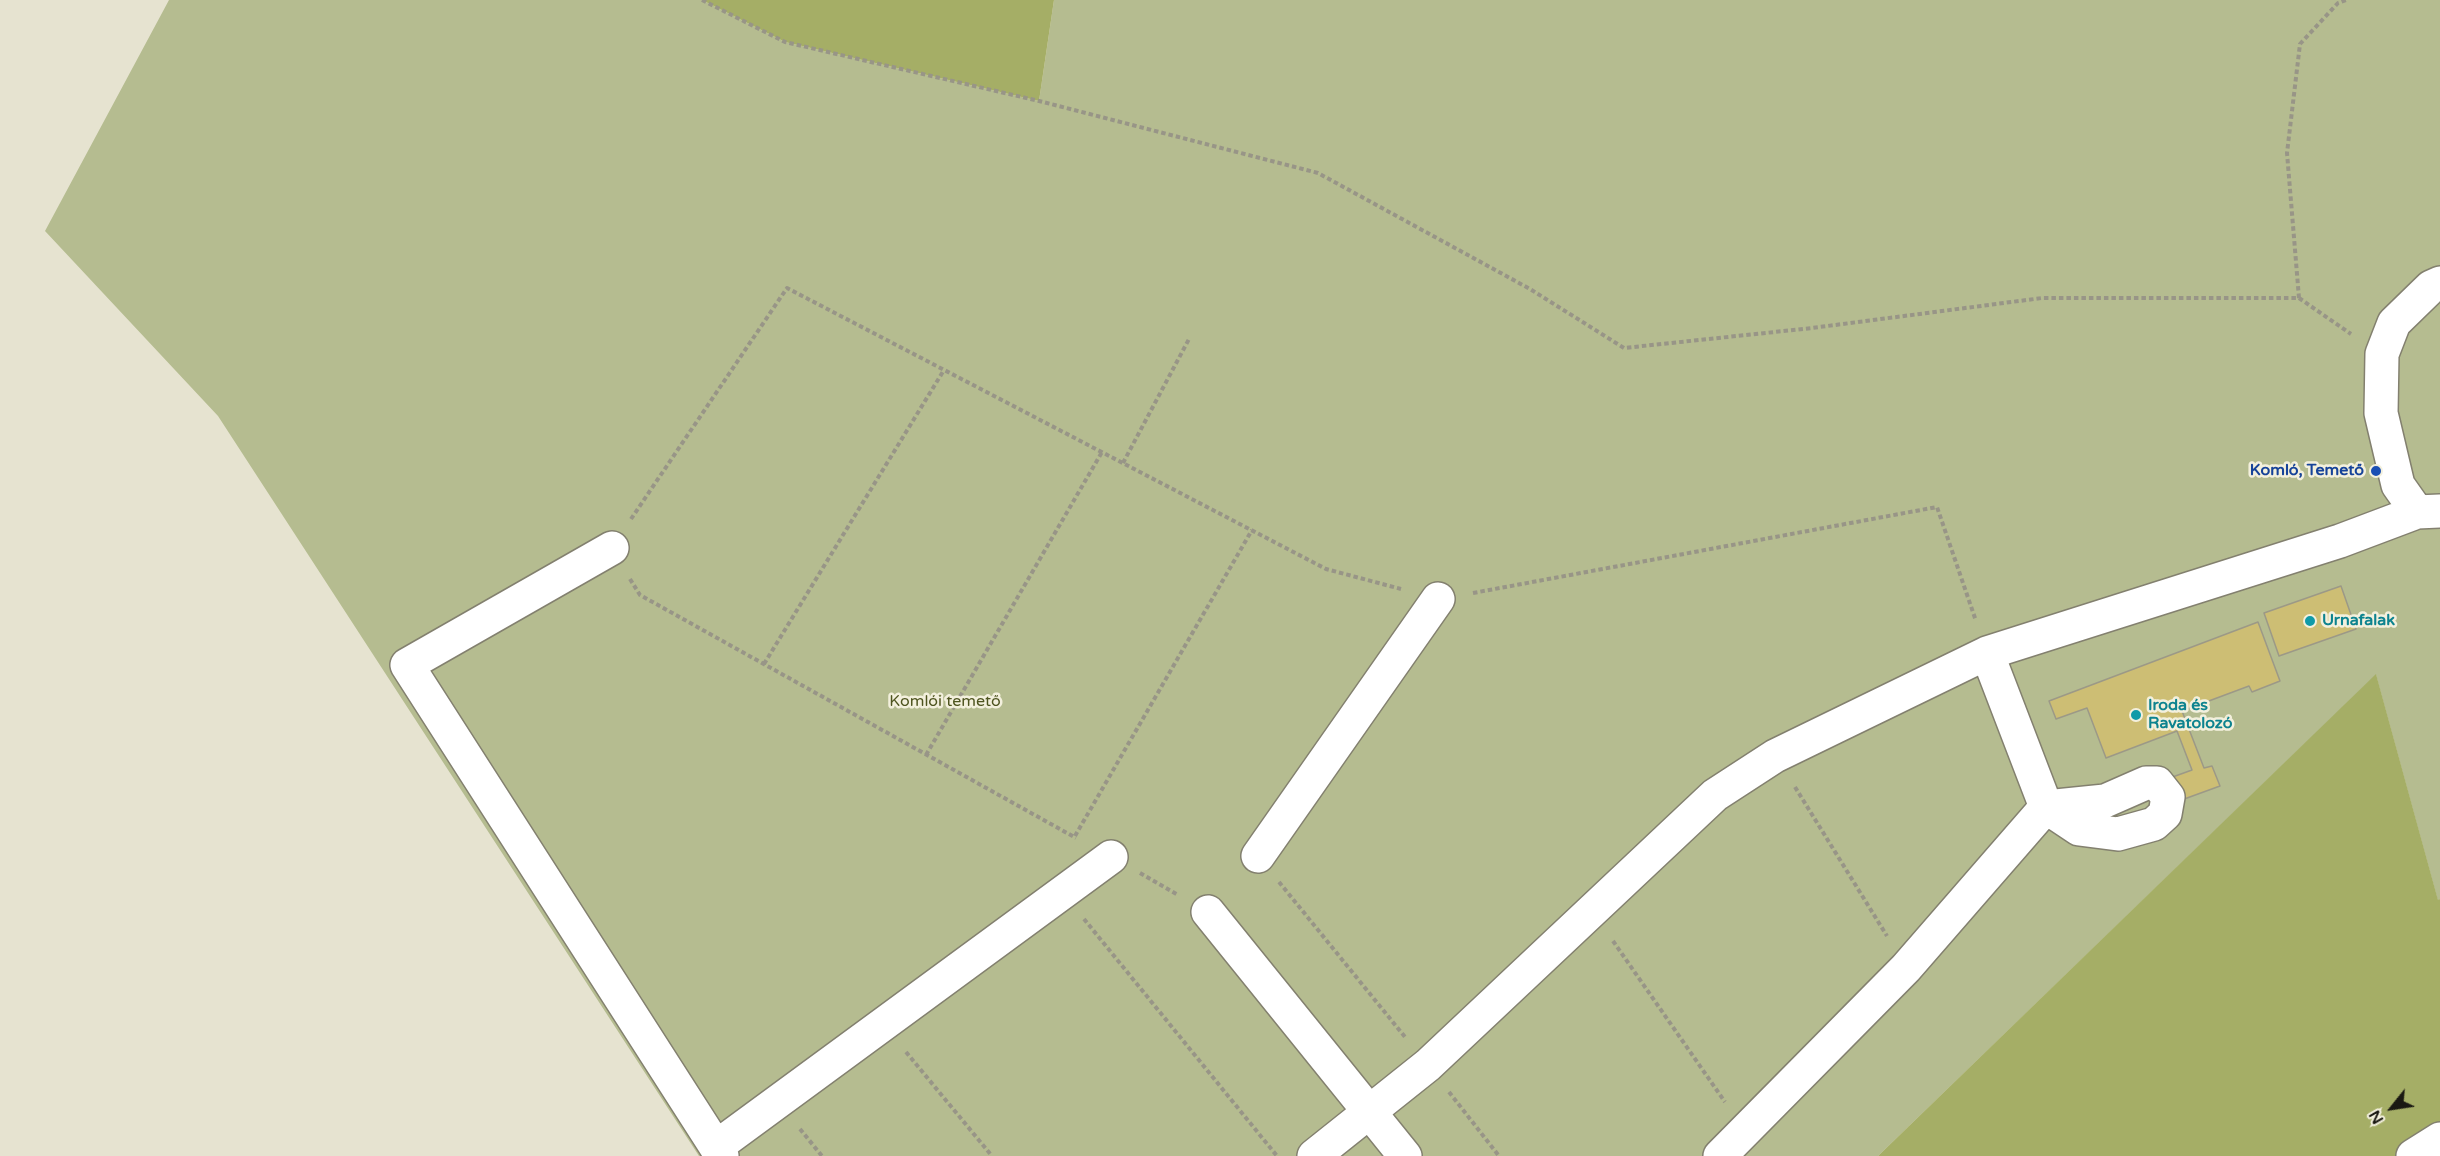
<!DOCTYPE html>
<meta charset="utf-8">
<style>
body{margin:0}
#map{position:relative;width:2440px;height:1156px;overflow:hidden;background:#e6e3d0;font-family:"Varela Round",sans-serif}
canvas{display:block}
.north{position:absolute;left:2362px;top:1078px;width:60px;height:60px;-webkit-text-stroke:4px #f3f0dd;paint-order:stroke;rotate:240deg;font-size:16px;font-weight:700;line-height:24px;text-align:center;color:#1a1812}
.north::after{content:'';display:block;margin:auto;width:21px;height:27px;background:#1a1812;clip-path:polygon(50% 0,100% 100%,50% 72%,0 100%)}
</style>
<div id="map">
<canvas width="2440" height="1156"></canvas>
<div class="north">N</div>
</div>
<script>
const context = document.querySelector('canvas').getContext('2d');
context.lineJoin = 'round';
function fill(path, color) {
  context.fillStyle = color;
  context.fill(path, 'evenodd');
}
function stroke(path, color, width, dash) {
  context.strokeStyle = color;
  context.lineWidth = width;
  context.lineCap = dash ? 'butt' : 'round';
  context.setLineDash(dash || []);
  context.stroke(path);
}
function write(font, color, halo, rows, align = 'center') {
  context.font = font + ' "Varela Round",sans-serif';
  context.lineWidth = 5;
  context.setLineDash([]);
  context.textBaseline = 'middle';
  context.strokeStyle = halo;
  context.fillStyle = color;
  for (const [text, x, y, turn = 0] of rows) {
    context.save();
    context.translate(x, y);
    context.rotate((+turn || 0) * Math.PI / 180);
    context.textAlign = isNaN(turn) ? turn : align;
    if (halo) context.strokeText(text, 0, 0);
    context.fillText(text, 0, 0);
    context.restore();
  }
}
fill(new Path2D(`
 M169 0H702L785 42 1039 101 1054 0H2440V899L2438 901 2376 675 1878 1156H699L218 416 45 231Z`), '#b5bc90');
fill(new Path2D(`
 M702 0H1054L1039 101 785 42Z
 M2376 674 2438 900 2440 899V1156H1878Z`), '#a5ae66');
const building = new Path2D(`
 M2341 586 2356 629 2279 656 2264 613Z
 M2258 622 2280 681 2252 692 2249 686 2182 711 2204 768 2212 766 2220 786 2176 802 2167 779 2192 770 2177 731 2106 758 2087 708 2056 719 2049 701Z`);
fill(building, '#cdbe74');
stroke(building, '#9c9987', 1.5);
const minor = new Path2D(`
 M2417 512 2398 485 2381 413 2382 354 2394 323 2431 287 2440 283
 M612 548 407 665 716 1147
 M2146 783H2157L2168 797 2165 814 2154 824 2118 834 2079 829 2046 807 2105 801Z
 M1258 856 1438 599
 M1208 912 1405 1156
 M722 1156 716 1147 1111 857
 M1314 1156 1428 1065 1715 795 1775 756 1987 653 2340 541 2417 512 2440 511
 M1720 1156 1906 968 2046 807 1987 653
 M2413 1156 2440 1139`);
stroke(minor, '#83806f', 36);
stroke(new Path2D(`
 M702 0 785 42 1039 101 1318 173 1530 289 1624 348 1812 328 2042 298H2299L2351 334
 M2299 298 2287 153 2300 44 2338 3 2346 0
 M1123 463 1189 339
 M631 519 787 288 1326 569 1401 589
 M630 579 640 595 1076 838
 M1473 593 1937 507 1976 621
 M764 664 944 370
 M926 755 1102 452
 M1795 787 1887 936
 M1075 836 1252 530
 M1140 873 1178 895
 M1279 882 1405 1037
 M1084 919 1277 1156
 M1613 941 1725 1102
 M906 1052 992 1156
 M1449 1092 1499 1156
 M800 1129 822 1156`), '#989587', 4, [4.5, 3]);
stroke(minor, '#fff', 33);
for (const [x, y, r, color] of [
 [2376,471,6,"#1a4fb4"],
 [2310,621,6,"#0f9aa8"],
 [2136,715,6,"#0f9aa8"]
]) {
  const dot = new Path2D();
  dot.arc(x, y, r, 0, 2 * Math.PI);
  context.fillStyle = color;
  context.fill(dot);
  stroke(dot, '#f3f0dd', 2);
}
write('bold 16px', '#164399', '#f3f0dd', [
 ["Komló, Temető",2364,471]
], 'right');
write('bold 16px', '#0d838f', '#f3f0dd', [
 ["Urnafalak",2322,621],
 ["Iroda és",2148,706],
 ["Ravatolozó",2148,724]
], 'left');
write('16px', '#4e541f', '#f3f0dd', [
 ["Komlói temető",945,702]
]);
</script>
